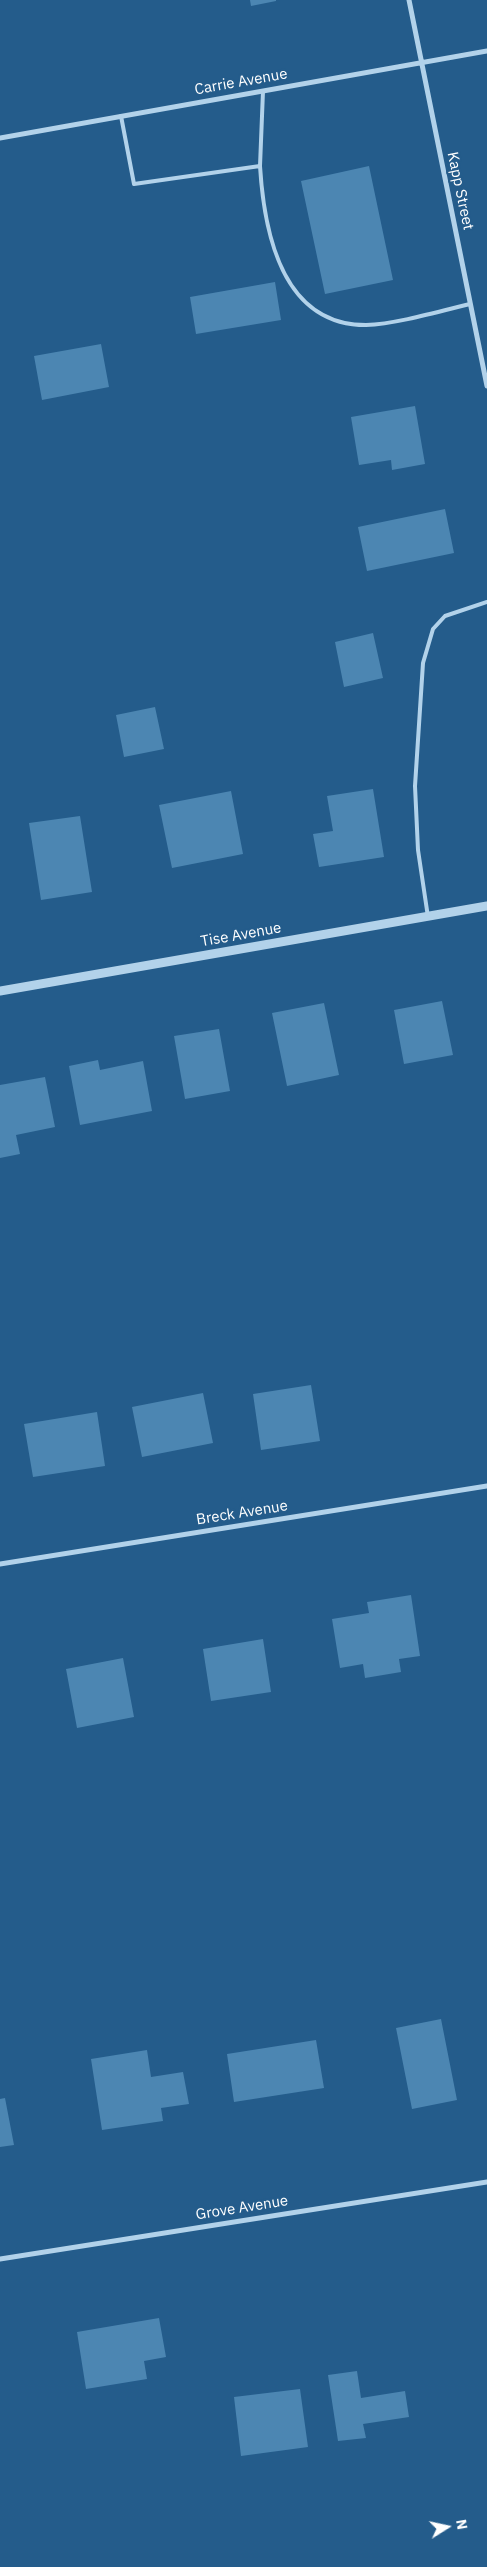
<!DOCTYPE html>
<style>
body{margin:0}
#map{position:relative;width:487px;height:2567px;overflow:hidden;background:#245c8b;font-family:"IBM Plex Sans",sans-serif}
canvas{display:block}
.north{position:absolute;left:422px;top:2502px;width:50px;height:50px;-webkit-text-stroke:4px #245c8b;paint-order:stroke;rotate:80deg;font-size:14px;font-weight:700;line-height:20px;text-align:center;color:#fff}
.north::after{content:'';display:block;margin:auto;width:18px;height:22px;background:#fff;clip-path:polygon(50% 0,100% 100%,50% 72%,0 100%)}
</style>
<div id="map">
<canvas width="487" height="2567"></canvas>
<div class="north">N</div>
</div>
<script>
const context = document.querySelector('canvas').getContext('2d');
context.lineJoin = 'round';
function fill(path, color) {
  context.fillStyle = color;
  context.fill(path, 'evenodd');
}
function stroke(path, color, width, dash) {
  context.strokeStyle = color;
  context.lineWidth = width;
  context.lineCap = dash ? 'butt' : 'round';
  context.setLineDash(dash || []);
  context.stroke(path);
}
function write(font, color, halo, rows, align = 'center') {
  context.font = font + ' "IBM Plex Sans",sans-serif';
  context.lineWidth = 4.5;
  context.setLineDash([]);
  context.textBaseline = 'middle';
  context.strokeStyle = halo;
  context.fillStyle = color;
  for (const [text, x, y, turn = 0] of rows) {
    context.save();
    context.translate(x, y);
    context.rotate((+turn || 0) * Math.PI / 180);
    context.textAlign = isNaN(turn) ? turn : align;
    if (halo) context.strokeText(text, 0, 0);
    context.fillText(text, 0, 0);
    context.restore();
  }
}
fill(new Path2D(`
 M250 0H276V1L251 6Z
 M369 166 393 280 325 294 301 181Z
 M275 282 281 320 196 334 190 297Z
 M101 344 109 387 42 400 34 356Z
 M415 406 425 464 392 470 391 460 359 465 351 417Z
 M445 509 454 553 367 571 358 527Z
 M373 633 383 678 344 687 335 642Z
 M155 707 164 749 124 757 116 715Z
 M373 789 384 857 319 867 313 834 333 831 327 796Z
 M231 791 243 854 172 868 159 805Z
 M80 816 92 892 41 900 29 823Z
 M442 1001 453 1055 404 1064 394 1010Z
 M324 1003 339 1075 287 1086 272 1013Z
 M219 1029 230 1091 185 1099 174 1036Z
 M98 1060 100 1070 143 1061 152 1111 80 1125 69 1066Z
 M45 1077 55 1127 16 1135 20 1154 0 1158V1085Z
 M311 1385 320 1441 261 1450 253 1394Z
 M203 1393 213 1443 142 1457 132 1407Z
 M97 1412 105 1466 33 1477 24 1424Z
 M411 1595 420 1656 399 1659 401 1672 365 1678 363 1664 340 1668 332 1619 369 1613 367 1602Z
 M263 1639 271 1692 211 1701 203 1649Z
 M123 1658 134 1717 77 1728 66 1669Z
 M441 2019 457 2100 412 2109 396 2028Z
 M316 2040 324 2088 234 2102 227 2054Z
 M147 2050 151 2077 183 2072 189 2104 161 2108 163 2121 102 2130 91 2059Z
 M5 2098 14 2145 0 2147V2099Z
 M159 2318 166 2357 144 2361 147 2379 86 2389 77 2332Z
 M357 2371 361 2398 405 2391 409 2417 363 2424 366 2438 338 2441 328 2375Z
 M300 2389 308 2447 241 2456 234 2397Z`), '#4c86b2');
stroke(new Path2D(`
 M121 116 134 184 260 166 263 91
 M260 166C264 232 282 325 366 325 396 324 441 311 470 304
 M428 917 418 850 415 786 423 663 433 629 445 616 487 602`), '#b2d2ea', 4);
stroke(new Path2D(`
 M409 0 487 386
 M0 138 487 51
 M0 1564 487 1486
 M0 2259 487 2182`), '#b2d2ea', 5);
stroke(new Path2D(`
 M0 991 487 906`), '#b2d2ea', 9);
write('15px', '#fff', '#245c8b', [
 ["Carrie Avenue",241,82,-10],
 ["Kapp Street",460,191,78],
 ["Tise Avenue",241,935,-10],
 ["Breck Avenue",242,1513,-9],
 ["Grove Avenue",242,2208,-9]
]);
</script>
